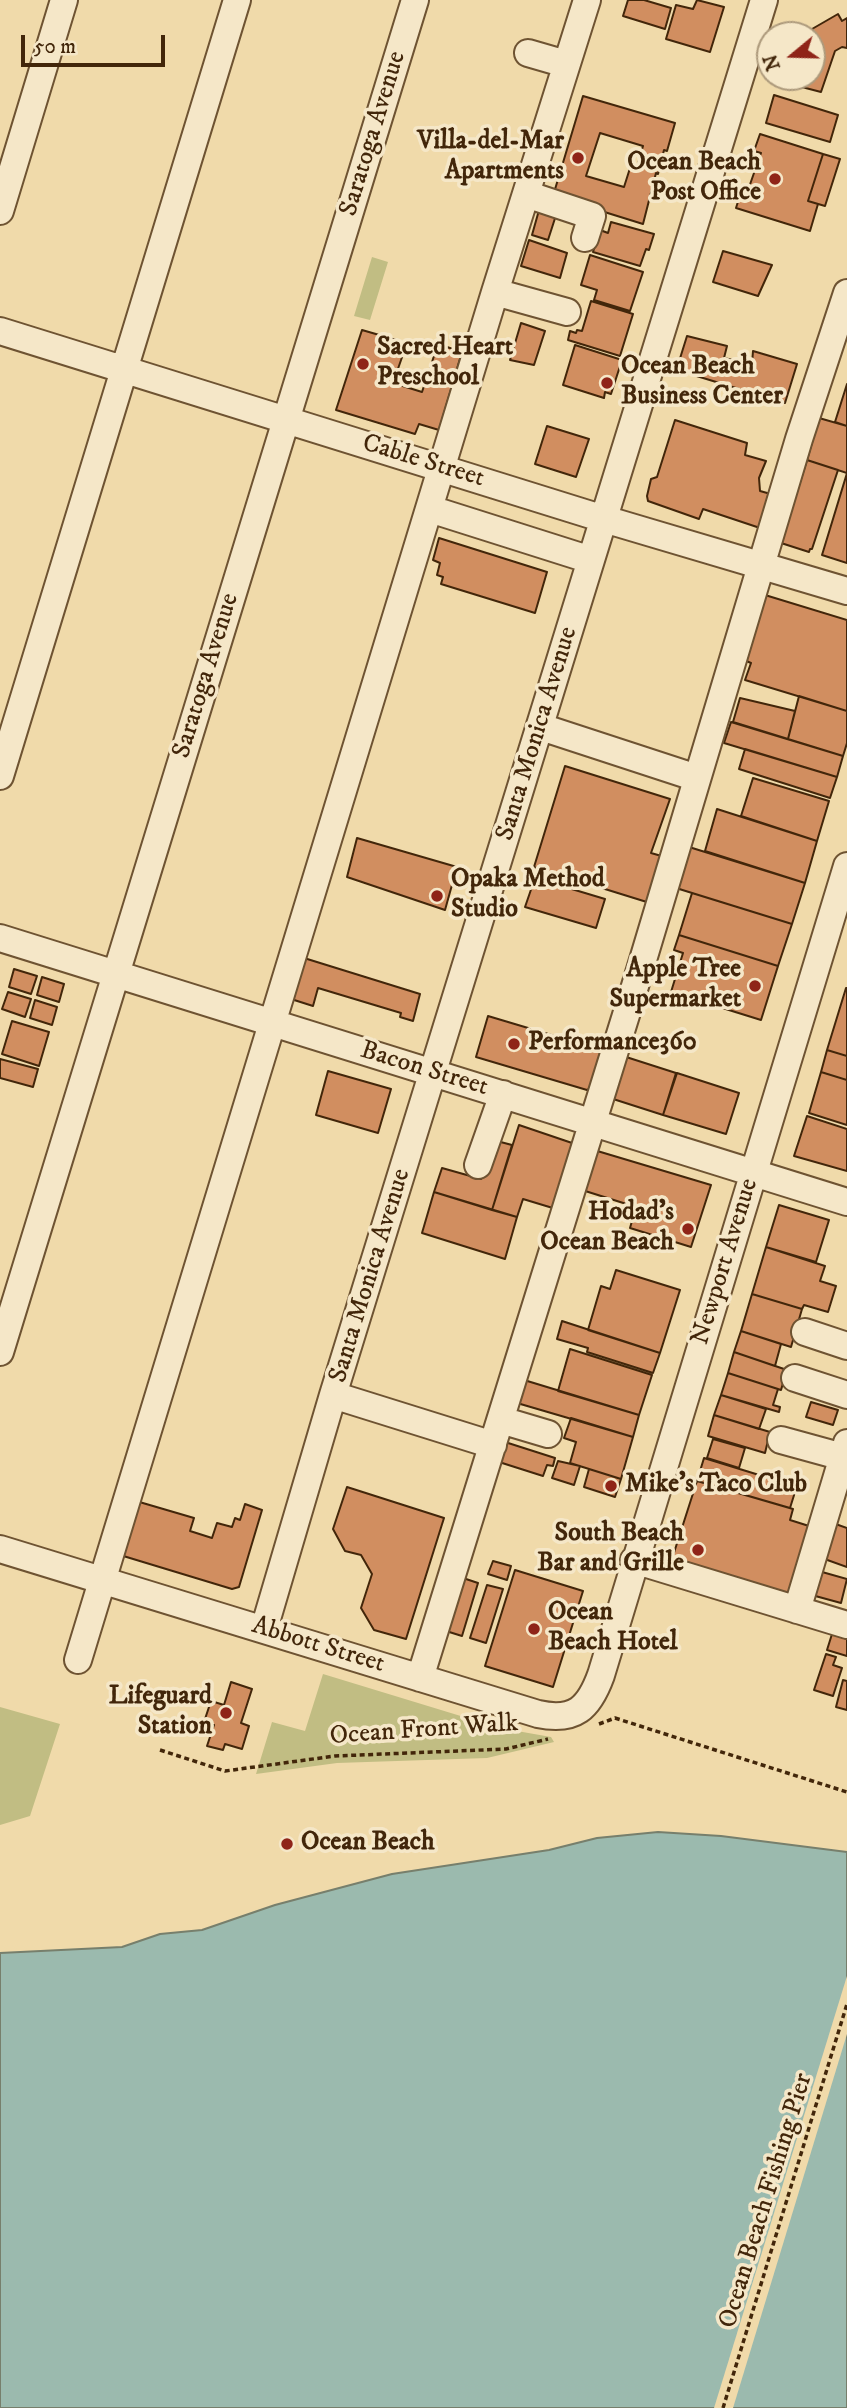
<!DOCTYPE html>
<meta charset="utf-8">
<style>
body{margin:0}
#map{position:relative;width:847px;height:2408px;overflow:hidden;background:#f0daaa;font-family:"IM FELL DW Pica",serif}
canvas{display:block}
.north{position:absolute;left:756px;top:21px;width:70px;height:70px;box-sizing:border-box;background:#f5e7c8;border:2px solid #ad9a7c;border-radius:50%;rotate:251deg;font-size:19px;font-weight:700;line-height:28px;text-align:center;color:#42260a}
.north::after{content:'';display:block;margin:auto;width:24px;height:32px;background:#8f2418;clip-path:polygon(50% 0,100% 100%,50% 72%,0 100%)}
.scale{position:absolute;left:21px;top:35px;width:144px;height:32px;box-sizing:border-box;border:4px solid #42260a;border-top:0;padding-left:9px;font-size:21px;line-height:24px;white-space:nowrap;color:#42260a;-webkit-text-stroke:5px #f5e7c8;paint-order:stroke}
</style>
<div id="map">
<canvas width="847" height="2408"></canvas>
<div class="north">N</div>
<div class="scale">50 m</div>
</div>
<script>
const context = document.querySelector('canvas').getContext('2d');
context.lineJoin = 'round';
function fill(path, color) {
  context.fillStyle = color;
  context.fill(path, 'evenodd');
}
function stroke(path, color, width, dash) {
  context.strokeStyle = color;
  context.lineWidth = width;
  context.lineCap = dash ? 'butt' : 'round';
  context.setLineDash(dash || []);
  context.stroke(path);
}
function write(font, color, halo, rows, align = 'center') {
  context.font = font + ' "IM FELL DW Pica",serif';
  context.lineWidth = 7;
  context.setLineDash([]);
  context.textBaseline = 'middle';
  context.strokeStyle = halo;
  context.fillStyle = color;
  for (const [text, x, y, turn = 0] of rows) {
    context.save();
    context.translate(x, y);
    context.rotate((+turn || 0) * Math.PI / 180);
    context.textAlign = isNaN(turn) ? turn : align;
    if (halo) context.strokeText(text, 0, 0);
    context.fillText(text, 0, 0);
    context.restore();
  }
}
fill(new Path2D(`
 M372 257 388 262 370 320 354 316Z
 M323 1674 500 1728 551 1737 554 1742 487 1758 337 1763 256 1774 272 1722 305 1731Z
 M0 1707 60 1724 30 1816 0 1825Z`), '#c1bd83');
const water = new Path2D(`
 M658 1832 721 1836 847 1852V2408H0V1953L122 1947 160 1934 202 1930 275 1905 392 1874 549 1850 597 1838Z`);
fill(water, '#9bbaae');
stroke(water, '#777f6c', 2);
fill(new Path2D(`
 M847 1976V2034L733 2408H714Z`), '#f0daaa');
const building = new Path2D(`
 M628 0H644L671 8 665 29 623 16Z
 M697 0 724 7 710 52 666 39 676 5 693 9Z
 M838 14 842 21 847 18V48L842 47 835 51 821 92 794 85 797 77H812V39L816 38 812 29Z
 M774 95 838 115 830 142 766 123Z
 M583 96 675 123 667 151 664 150 658 174 656 173 643 224 553 196ZM600 133 643 146 637 167 631 165 624 187 586 176Z
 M760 134 823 154 808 201 818 204 810 231 736 208 741 192 747 193 761 153 754 151Z
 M823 154 840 159 825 206 808 201Z
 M541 203 558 209 548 240 532 235Z
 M611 222 654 234 649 250 646 249 640 266 593 252 600 230 608 233Z
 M529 240 567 253 560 278 521 266Z
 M723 251 772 265 758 296 713 282Z
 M590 255 643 272 630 311 594 300 597 290 581 285Z
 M591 301 633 314 620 356 568 340 570 331 576 333 577 330 582 331Z
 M521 323 545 331 534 365 510 360Z
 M362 330 407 343 393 383 422 392 438 344 462 352 439 430 419 424 415 434 336 410Z
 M687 336 727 346 724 358 752 364 753 351 797 364 785 403 690 374 677 368Z
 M575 345 622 360 611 394 605 392 604 398 563 385Z
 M847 384V426L835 422Z
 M819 418 847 426V473L807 460Z
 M675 420 747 443 745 455 766 461 759 478 760 491 778 496 766 530 703 509 699 519 648 501 647 496 651 479 657 477Z
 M547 426 589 439 576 477 535 464Z
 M807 460 838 470 812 549H810L809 552 781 543Z
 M847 473V563L822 555Z
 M439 538 547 572 535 613 441 584 443 577 437 575 440 563 433 560Z
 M765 595 847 620V711L745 680 751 663 744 660Z
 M799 696 847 711V743L843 756 788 739Z
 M740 698 795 711 788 739 733 722Z
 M731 722 843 756 837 777 724 743Z
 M745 749 837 777 830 798 739 769Z
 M565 766 670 799 651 853 665 857 650 903 534 867Z
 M753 778 829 801 817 841 741 816Z
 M717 809 817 841 805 883 705 851Z
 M357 838 457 867 445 910 347 877Z
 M689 847 805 883 792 924 676 888Z
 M535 878 605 899 596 928 525 907Z
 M692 893 792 924 778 966 679 935Z
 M679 935 778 966 761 1020 671 992 683 953 674 950Z
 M304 958 420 994 413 1021 400 1017 401 1013 318 988 313 1006 291 999Z
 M14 969 37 976 31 994 9 987Z
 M42 977 64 984 59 1002 37 995Z
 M846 988H847V1056L827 1050Z
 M8 992 31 999 25 1017 2 1009Z
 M35 1000 57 1007 52 1025 30 1018Z
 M488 1016 605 1051 594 1087 587 1090 476 1057Z
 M12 1021 49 1032 39 1066 2 1054Z
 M827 1050 847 1056V1080L821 1072Z
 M623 1056 676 1073 663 1115 610 1098Z
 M0 1059 38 1069 33 1087 0 1078Z
 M328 1071 391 1089 378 1133 316 1115Z
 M821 1072 847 1080V1125L809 1113Z
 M677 1073 739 1093 726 1134 663 1115Z
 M807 1116 847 1129V1171L794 1156Z
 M519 1125 575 1144 556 1209 523 1199 517 1217 492 1210Z
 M493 1140 512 1145 492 1210 434 1192 442 1168 481 1179Z
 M594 1150 711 1185 691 1247 630 1228 636 1207 582 1190Z
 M434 1192 517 1217 505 1259 422 1233Z
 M779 1205 829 1220 816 1262 766 1247Z
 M766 1247 825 1266 820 1281 836 1286 828 1312 804 1305 802 1309 752 1294Z
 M616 1270 680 1290 660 1353 588 1330 601 1286 610 1289Z
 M752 1294 802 1309 791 1347 741 1331Z
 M562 1321 660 1353 653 1373 587 1352 588 1348 557 1339Z
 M741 1331 781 1344 775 1366 734 1352Z
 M570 1349 652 1375 639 1415 558 1391Z
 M734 1352 787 1370 781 1390 728 1373Z
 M728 1373 778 1389 773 1405 780 1407 779 1412 721 1395Z
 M524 1380 639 1415 633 1437 517 1403Z
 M721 1395 766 1409 759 1429 714 1415Z
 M811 1402 838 1410 833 1425 806 1417Z
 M714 1415 770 1432 765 1453 708 1436Z
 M571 1418 633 1437 621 1479 570 1463 576 1442 564 1438Z
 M713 1439 745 1448 739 1468 707 1458Z
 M505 1442 555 1458 553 1466 547 1465 543 1476 499 1462Z
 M704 1458 785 1483 784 1488 795 1492 790 1508 697 1481Z
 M558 1461 580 1466 574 1485 552 1478Z
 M589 1469 621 1479 615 1497 584 1487Z
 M697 1481 793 1509 790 1520 809 1526 787 1597 671 1562Z
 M347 1487 444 1518 406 1639 374 1630 361 1608 372 1574 361 1555 345 1551 333 1529Z
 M136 1501 194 1518 190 1531 212 1538 217 1523 232 1527 235 1518 240 1520 245 1504 262 1510 239 1587 232 1589 120 1555Z
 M830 1522 847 1528V1567L819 1557Z
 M493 1561 511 1566 507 1580 488 1574Z
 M515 1570 583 1591 553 1687 485 1666Z
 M815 1570 847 1579 841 1603 808 1594Z
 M463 1578 478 1583 462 1636 446 1631Z
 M487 1585 503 1589 486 1643 470 1638Z
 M832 1634 847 1639V1656L827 1650Z
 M826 1654 836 1657 833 1665 842 1668 833 1696 814 1690Z
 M843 1680 847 1681V1710L836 1707Z
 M231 1682 252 1689 241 1723 249 1726 242 1749 225 1744 223 1750 207 1746 214 1725 204 1722 211 1701 224 1705Z`);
fill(building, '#d18e60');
stroke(building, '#42260a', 2);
const minor = new Path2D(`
 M528 53 566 64
 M526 194 592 216 585 238
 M0 211 64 0
 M495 292 567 312
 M0 331 604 519 847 591
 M430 509 591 560
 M541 727 697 778
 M0 776 237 0
 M0 938 847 1202
 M478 1165 503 1094
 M805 1332 847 1346
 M0 1352 415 0
 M795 1378 847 1395
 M333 1395 493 1445
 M501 1420 548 1434
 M781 1440 843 1457
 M0 1549 538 1714C575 1722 589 1708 601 1675L847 866
 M634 1560 847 1625
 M797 1610 847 1443
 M264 1629 333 1395 764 0
 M78 1660 495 292 587 0
 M420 1678 640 970 799 439 847 293`);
stroke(minor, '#6e5332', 30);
stroke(new Path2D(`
 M599 1724 615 1718 847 1792
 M160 1750 225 1771 335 1756 506 1749 548 1739
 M723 2408 847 2004`), '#42260a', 3.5, [5, 3.5]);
stroke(minor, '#f5e7c8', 26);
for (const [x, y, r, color] of [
 [578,158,7,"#8f2418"],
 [775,179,7,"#8f2418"],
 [363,364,7,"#8f2418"],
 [607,383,7,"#8f2418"],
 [437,896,7,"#8f2418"],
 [755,986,7,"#8f2418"],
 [514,1044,7,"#8f2418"],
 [688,1229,7,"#8f2418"],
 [611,1486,7,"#8f2418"],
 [698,1550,7,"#8f2418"],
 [534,1629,7,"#8f2418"],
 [226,1713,7,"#8f2418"],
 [287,1844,7,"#8f2418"]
]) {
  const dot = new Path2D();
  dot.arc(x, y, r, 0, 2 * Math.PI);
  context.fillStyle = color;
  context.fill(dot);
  stroke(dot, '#f5e7c8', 2.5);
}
write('26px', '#42260a', '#f5e7c8', [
 ["Saratoga Avenue",374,134,-73],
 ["Cable Street",423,462,17],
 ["Saratoga Avenue",207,676,-73],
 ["Santa Monica Avenue",538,734,-73],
 ["Bacon Street",424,1070,17],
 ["Newport Avenue",726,1262,-73],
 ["Santa Monica Avenue",371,1276,-73],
 ["Abbott Street",318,1646,17],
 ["Ocean Front Walk",424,1731,-4],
 ["Ocean Beach Fishing Pier",767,2201,-73]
]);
write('bold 26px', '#42260a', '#f5e7c8', [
 ["Villa-del-Mar",564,143,"right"],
 ["Apartments",564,173,"right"],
 ["Ocean Beach",761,164,"right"],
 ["Post Office",761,194,"right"],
 ["Sacred Heart",377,349],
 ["Preschool",377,379],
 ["Ocean Beach",621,368],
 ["Business Center",621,398],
 ["Opaka Method",451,881],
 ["Studio",451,911],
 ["Apple Tree",741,971,"right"],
 ["Supermarket",741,1001,"right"],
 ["Performance360",528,1044],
 ["Hodad's",674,1214,"right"],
 ["Ocean Beach",674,1244,"right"],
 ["Mike’s Taco Club",625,1486],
 ["South Beach",684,1535,"right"],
 ["Bar and Grille",684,1565,"right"],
 ["Ocean",548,1614],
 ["Beach Hotel",548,1644],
 ["Lifeguard",212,1698,"right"],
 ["Station",212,1728,"right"],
 ["Ocean Beach",301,1844]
], 'left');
</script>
